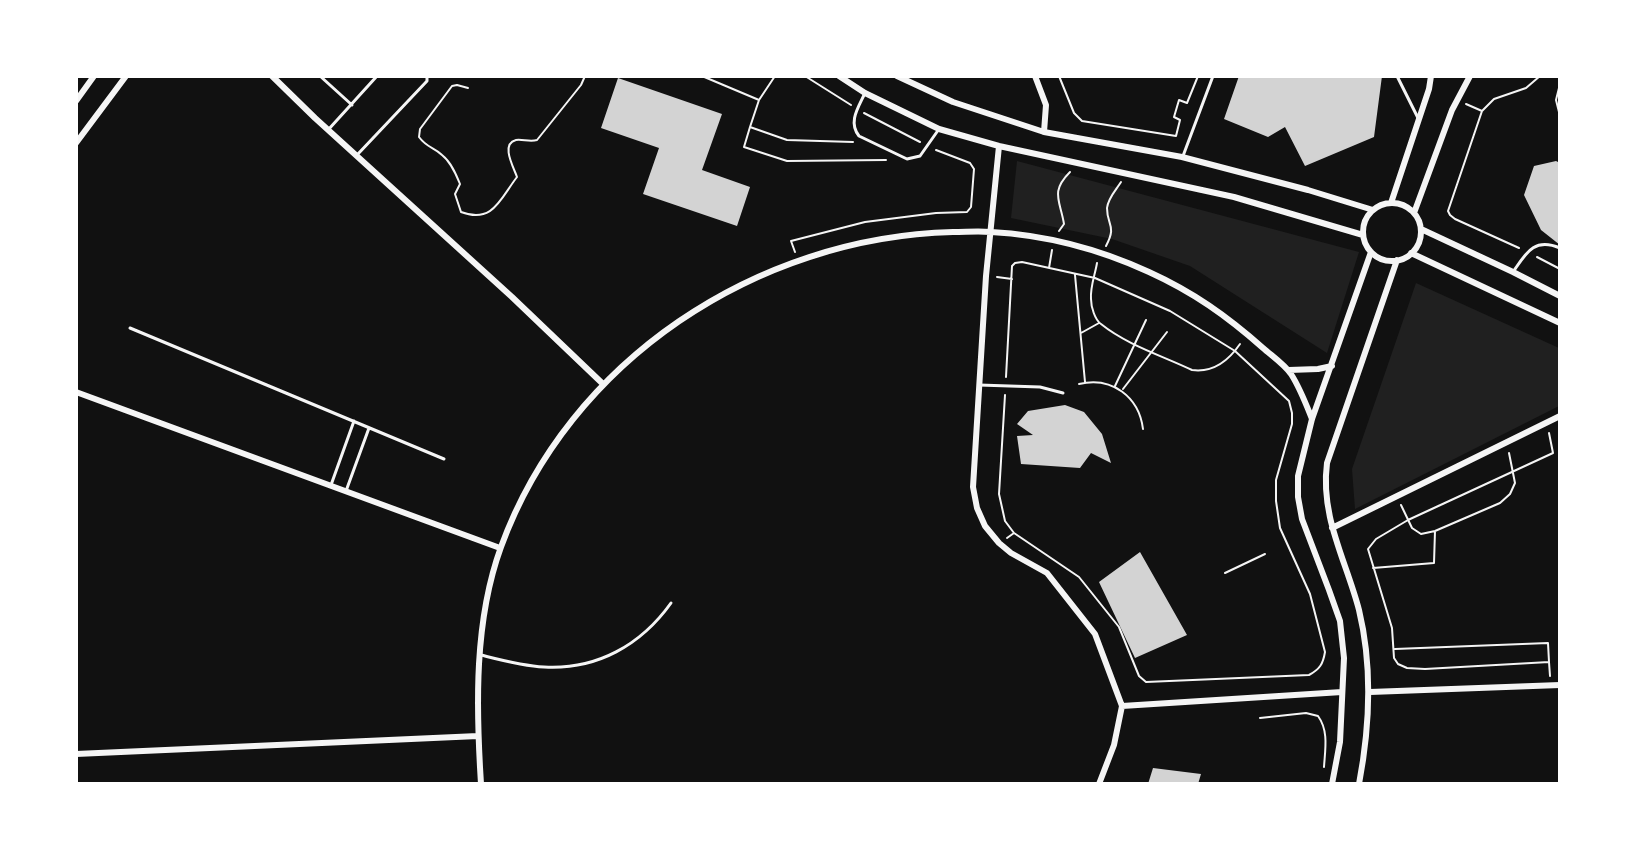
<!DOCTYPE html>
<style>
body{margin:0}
#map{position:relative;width:1636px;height:860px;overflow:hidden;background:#111;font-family:"Open Sans",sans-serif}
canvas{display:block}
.frame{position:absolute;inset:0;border:78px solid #fff;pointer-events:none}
</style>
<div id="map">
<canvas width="1636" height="860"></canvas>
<div class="frame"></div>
</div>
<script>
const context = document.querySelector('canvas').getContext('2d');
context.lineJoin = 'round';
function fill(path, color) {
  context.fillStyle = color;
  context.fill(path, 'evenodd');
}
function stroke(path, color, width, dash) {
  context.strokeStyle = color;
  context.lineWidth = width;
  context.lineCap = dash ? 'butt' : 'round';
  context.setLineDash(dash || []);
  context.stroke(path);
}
fill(new Path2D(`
 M1017 161 1359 252 1327 353 1190 266 1112 239 1011 218Z
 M1416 283 1559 348V406L1355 509 1352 469Z`), '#202020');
fill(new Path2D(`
 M1239 76H1382L1374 137 1305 166 1285 127 1268 137 1224 119Z
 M618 78 722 114 702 170 750 187 737 226 643 194 659 148 601 128Z
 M1556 161 1560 163V245L1541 230 1524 195 1534 166Z
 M1065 405 1084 412 1102 434 1111 463 1091 453 1080 468 1021 464 1017 436 1033 435 1017 424 1028 411Z
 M1140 552 1187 635 1135 658 1099 582Z
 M1153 768 1201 774 1198 784H1148Z`), '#d3d3d3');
stroke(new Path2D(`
 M702 76 759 100 775 76
 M805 76 851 105
 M1059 76 1074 113 1082 121 1176 136 1180 120 1174 117 1179 100 1187 103 1198 76
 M1560 84 1556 100 1560 116
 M468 88 457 85 452 86 420 129 419 137C427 148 434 147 442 155 451 162 456 174 460 184L455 194 461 212C493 224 500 199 517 177 514 168 500 144 516 140 522 139 530 142 537 140L581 85 585 76
 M1466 104 1482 111 1494 99 1526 88 1540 76
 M1482 111 1448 211 1450 215 1455 219 1519 248
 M864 113 920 142
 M750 127 759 100
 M853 142 787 140 750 127 744 147 787 161 886 160
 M1059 231 1064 224C1060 200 1050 192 1070 172
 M1106 246C1117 225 1107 226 1107 208 1108 198 1116 190 1121 182
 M795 252 791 241 865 222 936 213 967 212 971 207 974 169 970 163 936 150
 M1537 257 1560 269
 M1097 263C1095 275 1090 287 1091 299 1091 307 1095 320 1101 324 1127 345 1163 356 1192 370 1214 373 1229 360 1240 344
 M1049 268 1052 250
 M1075 275 1085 382
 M997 277 1012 279
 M1081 333 1099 323
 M1006 377 1012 266 1015 263 1022 262 1095 278 1170 311 1235 351 1289 401 1292 413V424L1276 480V501L1280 528 1310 594 1325 652C1323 664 1320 669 1309 675L1146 682 1139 676 1119 627 1079 577 1014 533
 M1079 384C1112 376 1139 397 1143 429
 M1115 386 1146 320
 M1123 389 1167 332
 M1005 395 999 494 1005 521 1014 533 1007 538
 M1549 433 1553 453 1408 520 1376 539 1368 549 1392 628 1394 658 1398 664 1407 668 1425 669 1549 662 1550 676
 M1401 505 1412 528 1421 534 1435 531 1500 503 1510 494 1515 483 1509 453
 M1373 568 1434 563 1435 531
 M1225 573 1265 554
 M1395 649 1548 643 1549 662
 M1260 718 1306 713 1318 716C1329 731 1325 750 1324 767`), '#f5f5f5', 2);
stroke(new Path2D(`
 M320 76 352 105
 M1397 76 1418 118
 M865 93C858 108 848 122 859 136L907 159 920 156 939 129
 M328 130 377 76
 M357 155 427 81V76
 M1183 156 1213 76
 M1513 272C1526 253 1534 237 1560 248
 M130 328 444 459
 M979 385 1040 387 1063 393
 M331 485 354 421
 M346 491 369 428
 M481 655C501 660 523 666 544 667 597 670 641 645 671 603`), '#f5f5f5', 3);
stroke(new Path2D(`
 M272 76 315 118 512 297 603 384
 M839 76 865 93 939 129 999 146 1234 197 1363 235
 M897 76 953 102 1044 132 1182 157 1308 190 1373 210
 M1035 76 1046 105 1044 132
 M76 101 94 76
 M76 143 126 76
 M999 146 986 276 973 487 977 508 985 526 999 543 1011 553 1047 573 1095 634 1122 706 1114 745 1099 784
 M1391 203 1429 89 1431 76
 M1363 232a29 29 0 1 1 58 0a29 29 0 1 1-58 0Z
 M1414 213 1452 110 1470 76
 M1421 229 1513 272 1560 296
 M1411 253 1560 323
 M1289 370 1318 369 1332 366
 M76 392 500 548
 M1332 528 1560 416
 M1370 692 1560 685
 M1122 706 1342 692
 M76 754 478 736
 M481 784C476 706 474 621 501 547 569 360 757 237 953 232 966 232 979 231 991 232 1046 235 1099 249 1149 272 1193 292 1227 316 1263 348 1272 356 1284 364 1291 374 1300 388 1306 404 1312 419
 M1332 784 1340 742 1344 658 1340 621 1329 590 1302 519 1298 497V476L1312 419 1371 252
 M1359 784C1370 726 1373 668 1359 610 1346 560 1320 517 1327 463L1397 260`), '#f5f5f5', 6);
</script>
